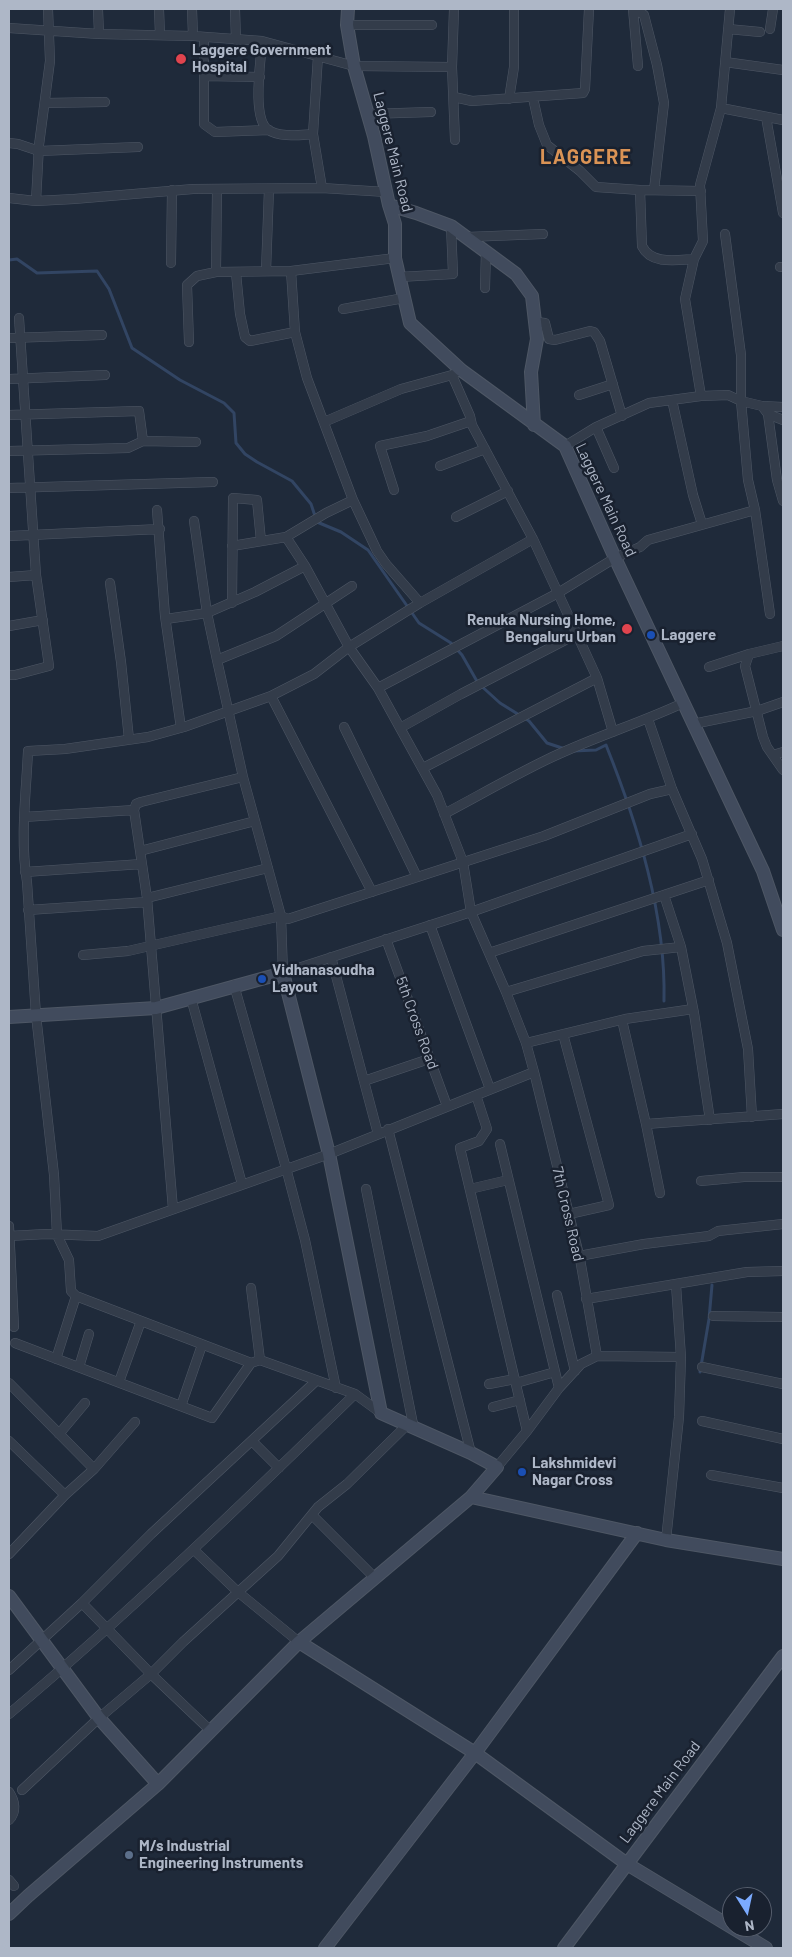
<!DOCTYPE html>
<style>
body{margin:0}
#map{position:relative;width:792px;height:1957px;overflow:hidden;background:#1f2a3a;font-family:Barlow,sans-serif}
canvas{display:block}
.frame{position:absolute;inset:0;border:10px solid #aeb7c7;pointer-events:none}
.north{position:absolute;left:722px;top:1887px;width:50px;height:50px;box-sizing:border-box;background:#19212f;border:1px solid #555d6c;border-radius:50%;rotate:170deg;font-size:14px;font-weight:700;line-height:20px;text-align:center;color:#aeb7c7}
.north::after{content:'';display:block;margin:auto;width:18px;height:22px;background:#7baafe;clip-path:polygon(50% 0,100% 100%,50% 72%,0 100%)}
</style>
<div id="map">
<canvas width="792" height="1957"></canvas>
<div class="frame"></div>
<div class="north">N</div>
</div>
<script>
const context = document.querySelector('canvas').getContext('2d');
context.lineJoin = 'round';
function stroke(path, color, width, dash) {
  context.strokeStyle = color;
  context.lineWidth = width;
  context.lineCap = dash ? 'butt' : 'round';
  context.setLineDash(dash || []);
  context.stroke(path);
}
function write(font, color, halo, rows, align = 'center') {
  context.font = font + ' Barlow,sans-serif';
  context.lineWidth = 5;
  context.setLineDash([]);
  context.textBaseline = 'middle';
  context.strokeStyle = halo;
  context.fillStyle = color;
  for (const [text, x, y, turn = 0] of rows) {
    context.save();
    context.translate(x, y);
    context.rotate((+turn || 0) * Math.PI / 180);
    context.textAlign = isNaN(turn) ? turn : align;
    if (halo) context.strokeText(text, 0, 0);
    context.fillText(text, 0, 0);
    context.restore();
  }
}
stroke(new Path2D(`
 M9 260 17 259 37 273 97 271 109 289 132 348 180 380 224 403 234 413 236 443 245 454 257 462 292 481 311 504 317 522 341 532 368 550 419 623 451 643 462 655 478 683 500 703 529 721 547 743 565 749
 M573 751 596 750 606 745C638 825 666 915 664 1001
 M700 1372 709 1319 712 1285`), '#324563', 3);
const street = new Path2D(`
 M98 9 99 34
 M159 9 160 35
 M192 9 193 36
 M235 9 236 40
 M454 9 452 67 455 140
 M633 9 638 66
 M635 9 644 15 657 65 664 103 654 190
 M730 9 721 108 783 120
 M347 25H432
 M9 28 99 34 193 36 262 41 354 66 452 67
 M728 29 760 32
 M770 29 773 9
 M204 37V124L215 132 269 130
 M262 41C261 60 252 116 267 129 279 138 299 135 313 134
 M318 56 313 134 322 188
 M725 62 783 70
 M204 76 260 77
 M454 97 472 101 583 93 585 89 589 9
 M533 98 539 125 547 145 580 171 596 187 640 190 701 191
 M509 99 514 67V9
 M45 103 105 102
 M368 114 431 112
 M766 117 783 213
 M9 143 18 144 39 151 138 147
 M217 190 216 272 291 271
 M640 190 642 246C651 265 677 260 694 259
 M9 198 36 201 74 199 193 189 322 188 386 192
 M36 201 39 145 50 61 48 9
 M467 237 543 234
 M395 258 291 271 295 332 307 378 353 500 377 551 386 564 420 603
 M171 263 172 190
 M780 267H783
 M266 271 269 189
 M236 273 240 314 245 337 250 341 295 332
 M399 277 453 274 451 226
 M485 288 486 251
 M343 309 404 298
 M536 322 545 323 549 339 555 340 590 331 594 332 600 341 622 416
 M9 338 102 335
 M189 342 187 285 197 276 216 272
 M452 375 470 416 472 425 533 539 558 593 597 678 613 732
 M9 379 105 375
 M579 395 613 384
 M701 396 685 299 694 259 703 241 700 185 721 108
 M672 400 693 495 702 524
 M762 406 768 414 777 480 783 501
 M768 414 783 420
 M9 415 139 411 143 441 128 448 9 451
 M324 422 401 389 452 375 457 372
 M596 427 614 468
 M143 441 196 442
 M565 446 596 427 649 403 701 396 728 395 741 401 762 406 783 407
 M440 466 485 449
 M9 488 213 482
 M394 490 380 446 427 436 471 421
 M157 510 165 616 181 728
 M755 510 770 614
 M456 517 508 491
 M194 521 207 613 217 660 243 777 281 916 283 973 471 912 692 834
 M9 536 160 529
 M286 537 305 566
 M232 546 286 537 326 513 353 500
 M9 577 36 575
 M110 583 121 662 129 739
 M232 603 233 498 257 500 261 541
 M166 619 207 613 255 592 305 566 349 647 378 688 437 795 463 862 471 912 506 992 526 1043 534 1072 580 1259 597 1356
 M9 626 43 620
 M749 654 745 666 763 737 767 747 783 770
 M217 660 276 636 352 586
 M709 667 749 654 783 646
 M9 675H15L49 666 36 575 19 318
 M378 688 558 593 615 558 640 547 648 540 755 510 748 480 741 401V355L725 234
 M271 696 372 892
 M648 719 672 789 702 859 727 943 748 1049 752 1117
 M693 724 757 711 783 702
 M344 727 417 877
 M400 728 461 694 577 634
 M773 755 783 752
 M423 768 597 678
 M444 814C478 796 511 777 546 760 591 738 638 724 683 703
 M24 817 134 810
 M140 851 255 821
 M25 872 142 864
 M664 895 681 947 694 1013 710 1120
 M147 898 268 868
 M28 910 147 902
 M430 925 490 1089
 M386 939 447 1106
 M489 953 709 880
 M83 955 128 951 281 916 288 919 544 836 650 794 672 789
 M331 957 378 1134
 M234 985 286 1168 305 1240 336 1388
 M506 992 643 951 681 947
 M191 998 242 1184
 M622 1020 646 1124 660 1193
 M563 1034 609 1205 569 1214
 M526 1043 625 1019 693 1009
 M364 1081 429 1059
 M476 1095 487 1129 479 1141 460 1148 527 1431
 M646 1124 783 1114
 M388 1129 471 1453
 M500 1144 559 1388
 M701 1181 744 1177H783
 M366 1189 414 1429
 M470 1189 508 1180
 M173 1209 147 898 134 810 136 804 141 802 243 777
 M9 1226 14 1327
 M9 1236 46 1234 98 1236 329 1154 534 1072
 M579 1256 644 1244 709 1236 718 1231 783 1224
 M251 1288 260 1360
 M557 1295 575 1371
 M586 1299 747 1272 783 1271
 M713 1316 783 1317
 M15 1343 212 1418 251 1363
 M56 1359 76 1296
 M79 1367 89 1334
 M702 1367 783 1384
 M119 1382 141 1321
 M9 1383 94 1469
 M516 1383 555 1372
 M489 1384 515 1379
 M181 1406 202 1345
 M493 1407 520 1400
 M381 1413 355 1394 260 1360 251 1363 76 1296 71 1291 69 1260 57 1235 54 1175 36 1015 27 882C20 839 26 795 28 751L65 749 148 737 184 727 271 696 314 674 349 647 420 603 533 539
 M702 1421 783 1439
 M59 1434 85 1403
 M9 1441 65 1495 94 1469 135 1422
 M252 1441 279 1468
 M497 1467 527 1431 559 1388 581 1364 597 1356 681 1357
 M711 1475 783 1488
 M312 1515 375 1578
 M666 1540 679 1417 681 1357 676 1285
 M194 1550 238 1592 299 1642
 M9 1554 65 1495
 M82 1603 151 1674 211 1731
 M9 1670 82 1603 151 1534 316 1381
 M9 1714C129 1613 242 1504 355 1394
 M22 1790 99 1718 151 1674 183 1642 278 1556 318 1507 347 1484 406 1426
 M9 1792C15 1801 17 1812 9 1820
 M9 1880 14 1886`);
const secondary = new Path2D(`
 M348 9 347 25 354 66 374 136 389 205 395 224V258L410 323 461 370 565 446 615 558 763 871 783 930
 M389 205 416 213 451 226 516 274 532 296 537 339 531 372 534 425
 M9 1017 156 1008 283 973 329 1154 381 1413 471 1453 497 1467 471 1497 299 1642 158 1784 28 1896 9 1914
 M471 1497 666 1540 783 1559
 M9 1596 99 1718 158 1784
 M299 1642 475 1753 627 1864 766 1948
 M325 1948 475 1753 637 1533
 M564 1948 783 1656`);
stroke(street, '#4e5765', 10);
stroke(secondary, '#4e5765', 14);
stroke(street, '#333c4a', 9);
stroke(secondary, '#414b5d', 12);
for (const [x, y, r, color] of [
 [181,59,6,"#e0444e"],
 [627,629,6,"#e0444e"],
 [651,635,5,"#1a4fb4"],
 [262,979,5,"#1a4fb4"],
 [522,1472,5,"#1a4fb4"],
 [129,1855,5,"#5c6f8a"]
]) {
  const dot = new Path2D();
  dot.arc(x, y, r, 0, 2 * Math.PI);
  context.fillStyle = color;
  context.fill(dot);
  stroke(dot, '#19212f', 2);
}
write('bold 15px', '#aeb7c7', '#19212f', [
 ["Laggere Government",192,50],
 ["Hospital",192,67],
 ["Renuka Nursing Home,",616,620,"right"],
 ["Bengaluru Urban",616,637,"right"],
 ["Laggere",661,635],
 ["Vidhanasoudha",272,970],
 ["Layout",272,987],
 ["Lakshmidevi",532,1463],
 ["Nagar Cross",532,1480],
 ["M/s Industrial",139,1846],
 ["Engineering Instruments",139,1863]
], 'left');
write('15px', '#aeb7c7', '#19212f', [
 ["Laggere Main Road",393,152,76],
 ["Laggere Main Road",606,500,65],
 ["5th Cross Road",417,1023,70],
 ["7th Cross Road",568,1214,77],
 ["Laggere Main Road",660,1792,-53]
]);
context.letterSpacing = '1px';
write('bold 20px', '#da9355', '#19212f', [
 ["LAGGERE",586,157]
]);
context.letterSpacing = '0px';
</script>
